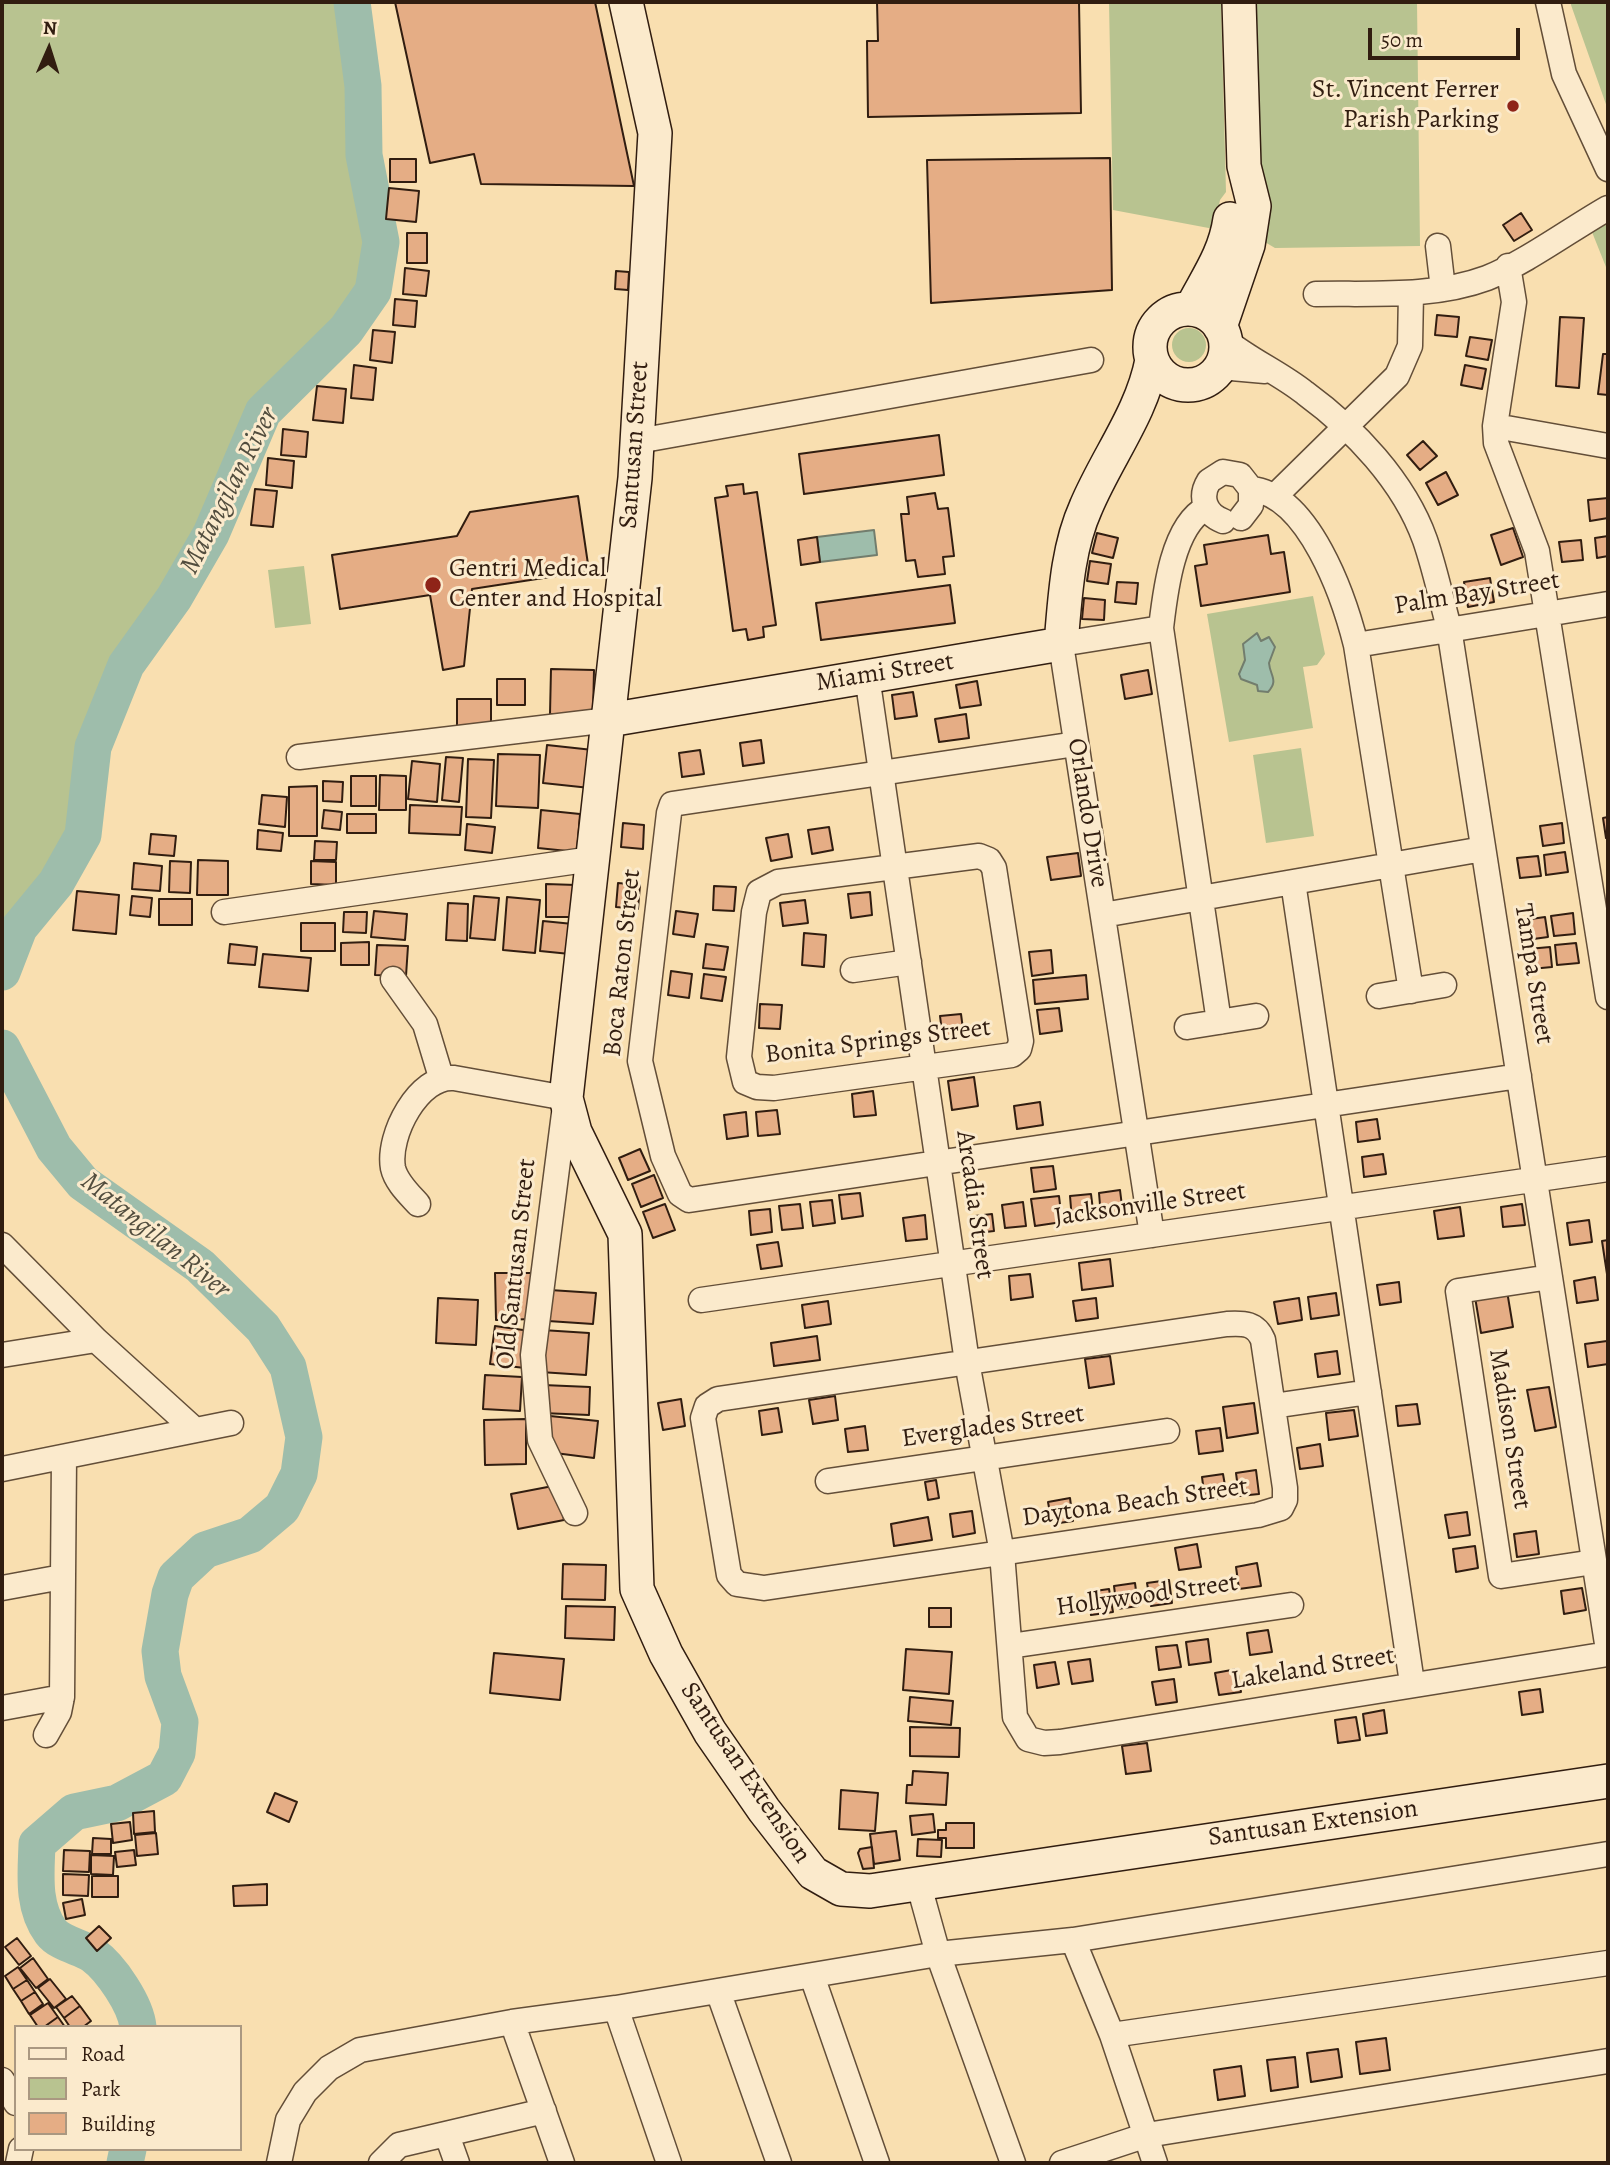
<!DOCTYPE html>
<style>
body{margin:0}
#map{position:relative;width:1610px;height:2165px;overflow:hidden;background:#f9dfb0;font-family:Alegreya,serif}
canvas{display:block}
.frame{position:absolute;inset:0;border:4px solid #311d10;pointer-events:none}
.legend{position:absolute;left:14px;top:2025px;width:228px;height:126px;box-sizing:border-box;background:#fbeacc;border:2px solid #aa9881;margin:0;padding:9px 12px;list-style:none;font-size:21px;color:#311d10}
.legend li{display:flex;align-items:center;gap:14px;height:35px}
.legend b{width:35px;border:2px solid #aa9881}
.north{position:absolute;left:14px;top:14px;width:70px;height:70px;-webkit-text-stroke:5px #fbeacc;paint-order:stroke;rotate:3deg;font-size:19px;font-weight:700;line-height:28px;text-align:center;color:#311d10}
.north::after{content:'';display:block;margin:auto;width:24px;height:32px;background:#311d10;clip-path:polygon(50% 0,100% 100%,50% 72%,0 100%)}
.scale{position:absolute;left:1368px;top:28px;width:152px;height:32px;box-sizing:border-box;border:4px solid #311d10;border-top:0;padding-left:9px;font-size:21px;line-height:24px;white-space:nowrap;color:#311d10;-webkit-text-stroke:5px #fbeacc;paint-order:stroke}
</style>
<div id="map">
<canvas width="1610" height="2165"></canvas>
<div class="frame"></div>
<ul class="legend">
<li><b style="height:9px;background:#fbeacc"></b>Road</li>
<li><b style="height:19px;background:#b8c390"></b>Park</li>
<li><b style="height:19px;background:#e5ad85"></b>Building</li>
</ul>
<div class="north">N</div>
<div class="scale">50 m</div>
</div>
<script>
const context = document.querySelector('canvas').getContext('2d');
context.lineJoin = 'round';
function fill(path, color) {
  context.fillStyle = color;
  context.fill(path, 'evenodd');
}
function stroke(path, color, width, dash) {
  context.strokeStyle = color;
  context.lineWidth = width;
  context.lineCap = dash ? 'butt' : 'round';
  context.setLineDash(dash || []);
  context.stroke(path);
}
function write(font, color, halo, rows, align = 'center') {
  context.font = font + ' Alegreya,serif';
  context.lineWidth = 6;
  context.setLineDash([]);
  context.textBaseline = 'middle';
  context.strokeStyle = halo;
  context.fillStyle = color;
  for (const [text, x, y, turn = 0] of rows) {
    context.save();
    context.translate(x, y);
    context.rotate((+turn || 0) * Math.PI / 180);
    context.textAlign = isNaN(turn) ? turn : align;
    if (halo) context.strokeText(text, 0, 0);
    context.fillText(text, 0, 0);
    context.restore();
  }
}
fill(new Path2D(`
 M2 2H352L363 86 364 155 381 242 373 291 346 330 263 412 211 534 126 665 93 747 83 835 19 928 2 972Z
 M1109 2H1221L1226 192 1220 200 1214 229 1113 210Z
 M1254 2H1417L1420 246 1275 248 1258 238Z
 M1571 2H1608V110L1571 5Z
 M1608 223V272L1592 232Z
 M1172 345a17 17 0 1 1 34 0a17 17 0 1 1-34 0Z
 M304 566 311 624 275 628 268 570Z
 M1313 596 1325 654 1317 665 1303 667 1313 728 1229 742 1207 614Z
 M1301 748 1314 836 1266 843 1253 755Z`), '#b8c390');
const water = new Path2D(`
 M874 530 877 555 820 562 817 537Z
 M1257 633 1261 641 1269 637 1275 647 1269 663C1270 676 1279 680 1268 692L1258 691 1257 685 1241 679 1239 674 1245 660 1243 644Z`);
fill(water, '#9ebdab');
stroke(water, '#727d6d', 2);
stroke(new Path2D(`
 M2 972 19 928 56 883 83 835 93 747 126 665 174 598 211 534 263 412 346 330 373 291 381 242 364 155 363 86 352 2
 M2 1048 54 1148 83 1183 200 1266 263 1328 288 1367 304 1437 299 1474 282 1508 250 1535 205 1550 176 1577 170 1594 160 1651 163 1676 180 1722 177 1753 164 1778 117 1803 74 1812 37 1844C36 1874 32 1906 51 1932 60 1944 82 1947 93 1955 111 1968 136 2005 138 2027
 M125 2163 128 2149`), '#9ebdab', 37);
const building = new Path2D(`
 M395 2H595L634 186 481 184 474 154 430 163Z
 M877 2H1079L1081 113 868 117 867 41H878Z
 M1110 158 1112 290 931 303 927 160Z
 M390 159H416V182H390Z
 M389 188 419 191 416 222 386 219Z
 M1521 213 1532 230 1514 241 1503 225Z
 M407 233H427V263H407Z
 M405 268 429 271 426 296 403 294Z
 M616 271 629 272 628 290 615 289Z
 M395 299 417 301 415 327 393 325Z
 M1437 315 1459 317 1457 337 1435 335Z
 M1560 317 1584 318 1579 388 1556 386Z
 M373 330 395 332 392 363 370 360Z
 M1470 337 1492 340 1488 360 1466 356Z
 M1603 354H1608V395L1598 394Z
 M354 365 376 368 373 400 351 398Z
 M1465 365 1486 369 1482 389 1461 385Z
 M317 386 346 389 343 423 313 420Z
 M283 429 308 432 306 457 281 455Z
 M939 435 944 475 804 494 799 454Z
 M1423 441 1437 456 1420 470 1407 455Z
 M268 458 294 461 292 488 266 485Z
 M1446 472 1458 495 1438 505 1426 483Z
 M743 484 744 494 757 492 776 625 763 627 764 637 748 640 746 629 733 631 715 498 728 496 726 486Z
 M255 489 277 491 273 527 251 525Z
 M935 493 938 509 948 508 954 556 943 557 945 574 918 577 915 560 906 561 901 514H909L907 497Z
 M578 496 589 571 472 589 464 666 443 670 430 595 340 609 332 555 457 536 470 512Z
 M1608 498V518L1590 521 1588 500Z
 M1513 528 1523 557 1501 565 1491 535Z
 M1097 533 1118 538 1113 558 1092 553Z
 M1268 535 1271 554 1284 552 1290 592 1201 606 1195 566 1207 564 1204 545Z
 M1608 536V556L1597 558 1595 538Z
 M817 537 820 562 801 565 798 540Z
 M1581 540 1583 560 1562 562 1559 542Z
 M1090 561 1111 564 1108 584 1087 581Z
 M1490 578 1494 602 1468 607 1464 582Z
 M1117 582 1138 583 1136 604 1115 602Z
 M950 585 955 623 821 640 816 603Z
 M1084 598 1105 600 1104 620 1082 619Z
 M551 669 594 670 593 715 550 714Z
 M1148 670 1152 694 1125 699 1121 675Z
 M497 679H525V705H497Z
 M977 681 981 705 960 708 956 685Z
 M913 692 917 716 895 719 892 695Z
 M457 699H491V733H457Z
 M966 714 969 738 939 742 935 719Z
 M761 740 764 763 743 766 740 743Z
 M547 745 593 750 590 788 543 783Z
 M700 750 704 774 682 777 679 753Z
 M498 754 540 755 538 808 496 806Z
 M446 757 463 758 459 802 442 800Z
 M468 759 494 760 491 818 466 817Z
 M412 761 440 764 437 802 408 799Z
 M380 775 406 776V810H379Z
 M351 776H376V806H351Z
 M323 781 343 782 342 802 323 801Z
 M317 786V836H289V787Z
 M262 795 287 797 285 827 259 824Z
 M410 805 462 807 460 835 409 833Z
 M324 810 342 812 340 830 322 828Z
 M541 810 580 814 577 852 538 848Z
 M347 814H376V833H347Z
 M1608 817V838H1606L1603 818Z
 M623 823 644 825 643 849 621 847Z
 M1562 823 1564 843 1543 846 1540 826Z
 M467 824 495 827 492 853 465 850Z
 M829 827 833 850 812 854 808 830Z
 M258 830 283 833 281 851 257 849Z
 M151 834 176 836 174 856 149 854Z
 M788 834 792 857 771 861 766 838Z
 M315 841 337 842 336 860H314Z
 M1565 852 1568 872 1546 875 1544 855Z
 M1078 853 1081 876 1051 880 1047 857Z
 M1538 856 1541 876 1520 878 1517 858Z
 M198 860 228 861V895H197Z
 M170 861 191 862 190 893 169 892Z
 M311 861 336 862V885L311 884Z
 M134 863 162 866 160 891 132 889Z
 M618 883 640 885 638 909 616 907Z
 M546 884 576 885 573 917H546Z
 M714 886 736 887 734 911 713 910Z
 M77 891 119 895 116 934 73 930Z
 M870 892 872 915 851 918 848 894Z
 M132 896 152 898 150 917 130 915Z
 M474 896 499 898 495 940 470 938Z
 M507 897 540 900 535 953 503 950Z
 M159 899H192V925H159Z
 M805 900 808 923 783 926 780 903Z
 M448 903 468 904 467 941 446 940Z
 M374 911 407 914 405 940 371 937Z
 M676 911 698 914 694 937 673 934Z
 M344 912H367L366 933 343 932Z
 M1573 913 1575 934 1554 936 1551 916Z
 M1545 917 1548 937 1526 940 1524 920Z
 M543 921 573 924 570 954 540 951Z
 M301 923H335V951H301Z
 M804 933 826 935 824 967 802 965Z
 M369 942V965H341V943Z
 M1576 943 1579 963 1557 965 1555 945Z
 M230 944 257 947 255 965 228 963Z
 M706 944 728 947 724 970 703 968Z
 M377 945 408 946 406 976 375 975Z
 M1550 947 1552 967 1531 969 1528 949Z
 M1051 950 1053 973 1032 976 1029 952Z
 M263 954 311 958 308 991 259 987Z
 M671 971 692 974 689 998 668 995Z
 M704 974 726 977 722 1001 701 998Z
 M1086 975 1088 999 1035 1004 1033 980Z
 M760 1004 782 1005 780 1029 759 1028Z
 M1059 1008 1062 1031 1040 1034 1037 1010Z
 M961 1014 964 1037 943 1040 940 1016Z
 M974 1077 978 1106 952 1110 948 1081Z
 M873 1091 876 1115 854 1117 852 1094Z
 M1040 1102 1043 1125 1017 1129 1014 1106Z
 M777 1110 780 1134 758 1136 756 1112Z
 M746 1112 748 1136 727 1139 724 1115Z
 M1377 1119 1380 1139 1358 1142 1356 1122Z
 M640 1149 650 1171 628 1180 619 1158Z
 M1383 1154 1386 1174 1364 1177 1362 1157Z
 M1053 1166 1056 1189 1034 1192 1031 1168Z
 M654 1175 663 1198 641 1207 632 1184Z
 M1120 1190 1123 1214 1101 1217 1099 1193Z
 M860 1193 863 1216 842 1219 839 1195Z
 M1091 1194 1094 1218 1072 1220 1070 1196Z
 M1059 1196 1062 1222 1035 1226 1031 1199Z
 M832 1200 835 1223 813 1226 810 1202Z
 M1023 1202 1026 1226 1005 1228 1002 1205Z
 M665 1204 675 1230 653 1238 643 1212Z
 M800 1204 803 1228 782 1230 779 1206Z
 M1522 1204 1525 1225 1503 1227 1501 1207Z
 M1460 1207 1464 1236 1438 1239 1434 1211Z
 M770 1209 772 1232 751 1235 749 1211Z
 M992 1214 994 1231 977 1233 975 1216Z
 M925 1215 927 1239 906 1241 903 1218Z
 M1589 1220 1592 1242 1570 1245 1567 1223Z
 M1608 1240V1274H1607L1602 1241Z
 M778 1242 782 1266 761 1269 757 1245Z
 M1110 1259 1113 1286 1082 1290 1079 1263Z
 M495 1273H534L535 1319 496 1320Z
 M1030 1274 1033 1297 1011 1300 1009 1276Z
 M1595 1277 1598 1300 1577 1303 1574 1281Z
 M1399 1282 1401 1302 1380 1305 1377 1285Z
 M550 1290 596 1293 593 1324 548 1321Z
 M1507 1291 1513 1327 1481 1333 1475 1297Z
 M1336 1293 1339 1315 1311 1319 1308 1297Z
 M438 1298 478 1300 476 1345 436 1343Z
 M1096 1298 1098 1318 1076 1321 1073 1301Z
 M1299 1298 1302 1320 1278 1324 1274 1302Z
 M828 1301 831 1324 805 1328 802 1305Z
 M495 1326 530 1331 525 1368 490 1364Z
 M542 1330 589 1333 586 1375 540 1372Z
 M817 1336 820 1360 774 1366 771 1343Z
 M1607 1341 1608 1364 1588 1367 1585 1344Z
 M1337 1351 1340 1374 1318 1377 1315 1354Z
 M1110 1356 1114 1384 1089 1388 1085 1359Z
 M485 1375 522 1377 520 1411 483 1409Z
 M543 1385 590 1387 589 1415 542 1413Z
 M1549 1387 1556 1427 1535 1431 1527 1390Z
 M835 1396 838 1420 813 1424 809 1400Z
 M681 1399 685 1426 663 1430 658 1403Z
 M1254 1403 1258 1433 1227 1438 1223 1407Z
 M1417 1404 1420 1424 1398 1426 1396 1406Z
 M778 1408 782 1432 762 1435 759 1411Z
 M1354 1410 1358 1436 1329 1440 1326 1413Z
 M550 1416 598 1421 594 1458 547 1452Z
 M526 1419V1464L485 1465 484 1420Z
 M865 1426 868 1450 848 1452 845 1429Z
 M1220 1428 1223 1451 1199 1454 1196 1431Z
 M1320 1444 1323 1466 1300 1469 1297 1448Z
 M1256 1470 1259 1494 1239 1496 1236 1473Z
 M1223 1474 1227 1497 1205 1500 1202 1477Z
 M936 1480 939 1498 928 1500 925 1482Z
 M558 1485 564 1520 518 1529 511 1494Z
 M1070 1498 1073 1521 1052 1524 1048 1502Z
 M972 1511 975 1533 953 1537 950 1514Z
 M1467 1512 1470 1535 1449 1538 1445 1515Z
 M928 1517 932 1540 894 1546 891 1524Z
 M1536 1531 1539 1554 1517 1557 1514 1534Z
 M1197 1544 1201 1567 1179 1570 1175 1548Z
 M1475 1546 1478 1568 1456 1572 1453 1549Z
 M1257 1563 1261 1586 1239 1589 1236 1567Z
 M563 1564 606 1565 605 1600 562 1599Z
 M1169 1580 1172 1603 1151 1606 1147 1583Z
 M1135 1583 1138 1606 1117 1609 1114 1586Z
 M1582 1588 1586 1610 1564 1614 1561 1591Z
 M1109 1589 1113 1612 1091 1615 1088 1592Z
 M566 1606 615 1607 614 1640 565 1638Z
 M929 1608H951V1627H929Z
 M1268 1630 1272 1652 1250 1655 1247 1633Z
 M1208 1639 1211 1662 1189 1665 1186 1642Z
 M1177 1645 1181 1667 1159 1670 1156 1647Z
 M906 1649 952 1652 949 1694 903 1690Z
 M494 1653 564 1659 560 1700 490 1693Z
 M1090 1659 1093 1681 1072 1684 1068 1662Z
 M1055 1662 1059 1684 1037 1688 1034 1665Z
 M1237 1669 1241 1692 1219 1695 1215 1673Z
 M1174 1679 1177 1702 1156 1705 1152 1682Z
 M1540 1689 1543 1712 1522 1715 1519 1692Z
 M910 1697 953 1701 951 1725 908 1721Z
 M1384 1710 1387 1733 1366 1736 1363 1714Z
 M1356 1717 1360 1740 1338 1743 1335 1720Z
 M910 1727 960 1728 959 1757 910 1756Z
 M1147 1743 1151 1771 1126 1774 1122 1746Z
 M913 1771 948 1773 946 1805 906 1803 907 1785H912Z
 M841 1790 878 1793 875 1831 839 1829Z
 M275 1793 297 1802 289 1822 267 1812Z
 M154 1811 155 1832 134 1834 133 1813Z
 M933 1814 935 1832 912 1835 910 1816Z
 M130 1822 132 1840 113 1843 111 1824Z
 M946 1823H974V1848H946V1838H938V1830H946Z
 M896 1831 900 1860 874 1864 870 1834Z
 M156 1833 158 1854 137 1856 135 1835Z
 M93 1838 111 1839V1854H92Z
 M918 1839 942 1840 941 1857 917 1856Z
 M872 1847 874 1868 863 1869 858 1853 860 1849Z
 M64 1850 90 1851 89 1872 63 1871Z
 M134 1850 136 1865 117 1867 115 1852Z
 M91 1855 114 1856 113 1875 91 1874Z
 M63 1874 89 1875 88 1896 63 1895Z
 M92 1876H118V1897H92Z
 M267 1884V1905L234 1906 233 1886Z
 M82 1899 85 1915 66 1919 63 1903Z
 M99 1926 111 1938 97 1951 86 1938Z
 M17 1938 31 1956 19 1965 5 1947Z
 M33 1958 48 1979 36 1988 20 1968Z
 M18 1967 27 1980 13 1989 5 1976Z
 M50 1979 66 1999 54 2008 38 1988Z
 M27 1980 35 1992 21 2001 13 1989Z
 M35 1992 43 2004 29 2014 21 2001Z
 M72 1996 80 2006 64 2018 56 2007Z
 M48 2003 58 2017 44 2027H38L30 2015Z
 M80 2006 91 2021 83 2027H70L64 2018Z
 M58 2017 65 2027H44Z
 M1386 2038 1390 2070 1360 2074 1356 2042Z
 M1338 2049 1342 2077 1311 2082 1307 2053Z
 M1295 2057 1298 2087 1271 2091 1267 2060Z
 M1241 2066 1245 2096 1218 2100 1214 2070Z`);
fill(building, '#e5ad85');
stroke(building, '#311d10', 2);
const street = new Path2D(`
 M1548 2 1564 74 1608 169
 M1438 246 1443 289
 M1508 266 1514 302 1495 426 1496 443 1537 551 1608 997
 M1316 294C1372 293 1433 298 1487 278 1525 263 1571 229 1608 208
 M1225 340C1251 361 1280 373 1305 393 1354 429 1404 481 1425 540 1435 569 1441 598 1449 628L1608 1650
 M1220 367 1265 371
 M1495 426 1608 446
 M638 441 1091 360
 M1251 489C1309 495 1344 597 1356 645L1411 991
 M1276 495 1397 376 1410 346 1411 293
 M1206 508C1172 526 1165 594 1161 628L1219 1022
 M1223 521C1205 514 1199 497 1209 481L1223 472 1240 475 1251 489V505L1241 518
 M1356 645 1608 604
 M867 676 967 1362 1002 1553 1015 1717 1028 1739 1044 1743 1060 1742 1608 1654
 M1076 744 672 804 669 813 640 1061 663 1156 680 1194 689 1200 1519 1076
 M299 757 609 720
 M979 856 989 860 994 868 1021 1041 1019 1049 1012 1055 774 1088 757 1087 745 1082 739 1057 754 912 759 892 778 882Z
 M1293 882 1412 1683
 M224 912 592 859
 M1103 915 1483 849
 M853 970 909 962
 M393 979 425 1024 441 1077
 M1379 996 1444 985
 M1187 1027 1256 1016
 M418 1204C409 1194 396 1182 393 1168 387 1135 419 1075 454 1078L566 1098 533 1355 540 1440 575 1513
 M1152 1235 1061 644 1161 628
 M2 1245 96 1340 195 1430
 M1550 1277 1458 1291 1501 1576 1594 1562
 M701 1300 1608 1169
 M1227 1324C1244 1323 1256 1323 1263 1340L1285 1488V1500L1281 1508 1258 1515 764 1588 737 1584 729 1575 703 1418 707 1406 718 1399Z
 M2 1355 96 1340
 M1273 1406 1369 1392
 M2 1469 231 1423
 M828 1481 1167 1431
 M2 1588 62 1577
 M1010 1646 1291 1605
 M2 1708 62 1697
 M46 1735 59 1712 62 1697 64 1458
 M918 1882 938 1954 1013 2163
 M1073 1940 1112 2035 1155 2163
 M812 1976 877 2163
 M718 1991 779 2163
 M616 2008 669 2163
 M512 2022 562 2163
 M1112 2035 1608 1963
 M2 2080 16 2103
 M447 2135 457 2163
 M18 2163 21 2149
 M279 2163 288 2120 305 2092 329 2068 360 2050 512 2022 616 2008 938 1954 1073 1940 1608 1854
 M381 2163 399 2145 544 2111
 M1062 2163 1147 2135 1608 2061`);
const secondary = new Path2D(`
 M626 2 655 133 635 478 566 1098 575 1132 625 1234 637 1589 666 1654 710 1732 764 1810 813 1873 841 1889 870 1891 1608 1781
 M1191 309C1207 278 1225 254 1230 219
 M1150 347a38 38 0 1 1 76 0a38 38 0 1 1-76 0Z
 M1220 327 1248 245 1254 206 1244 166 1239 2
 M609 720 1061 644C1065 599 1067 549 1086 507 1107 457 1142 413 1152 360`);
stroke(street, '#634e38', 27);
stroke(secondary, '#311d10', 36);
stroke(street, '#fbeacc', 24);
stroke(secondary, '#fbeacc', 33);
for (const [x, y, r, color] of [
 [1513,106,7,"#8f2418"],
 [433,585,9,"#8f2418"]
]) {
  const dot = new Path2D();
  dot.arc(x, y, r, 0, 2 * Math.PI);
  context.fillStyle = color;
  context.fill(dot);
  stroke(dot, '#fbeacc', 2.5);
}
write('26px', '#311d10', '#fbeacc', [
 ["St. Vincent Ferrer",1499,91],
 ["Parish Parking",1499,121],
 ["Gentri Medical",449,570,"left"],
 ["Center and Hospital",449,600,"left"]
], 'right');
write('26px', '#311d10', '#fbeacc', [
 ["Santusan Street",635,445,-86],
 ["Palm Bay Street",1477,594,-9],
 ["Miami Street",885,673,-9],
 ["Orlando Drive",1087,813,81],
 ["Boca Raton Street",623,963,-84],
 ["Tampa Street",1533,974,81],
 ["Bonita Springs Street",878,1042,-7],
 ["Arcadia Street",974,1205,82],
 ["Jacksonville Street",1150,1205,-8],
 ["Old Santusan Street",517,1264,-84],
 ["Everglades Street",993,1427,-8],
 ["Madison Street",1509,1429,81],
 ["Daytona Beach Street",1135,1503,-8],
 ["Hollywood Street",1147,1596,-8],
 ["Lakeland Street",1313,1669,-9],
 ["Santusan Extension",745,1773,56],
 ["Santusan Extension",1313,1824,-8]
]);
write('italic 28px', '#524d3e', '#fbeacc', [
 ["Matangilan River",230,491,-63],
 ["Matangilan River",155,1236,39]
]);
</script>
